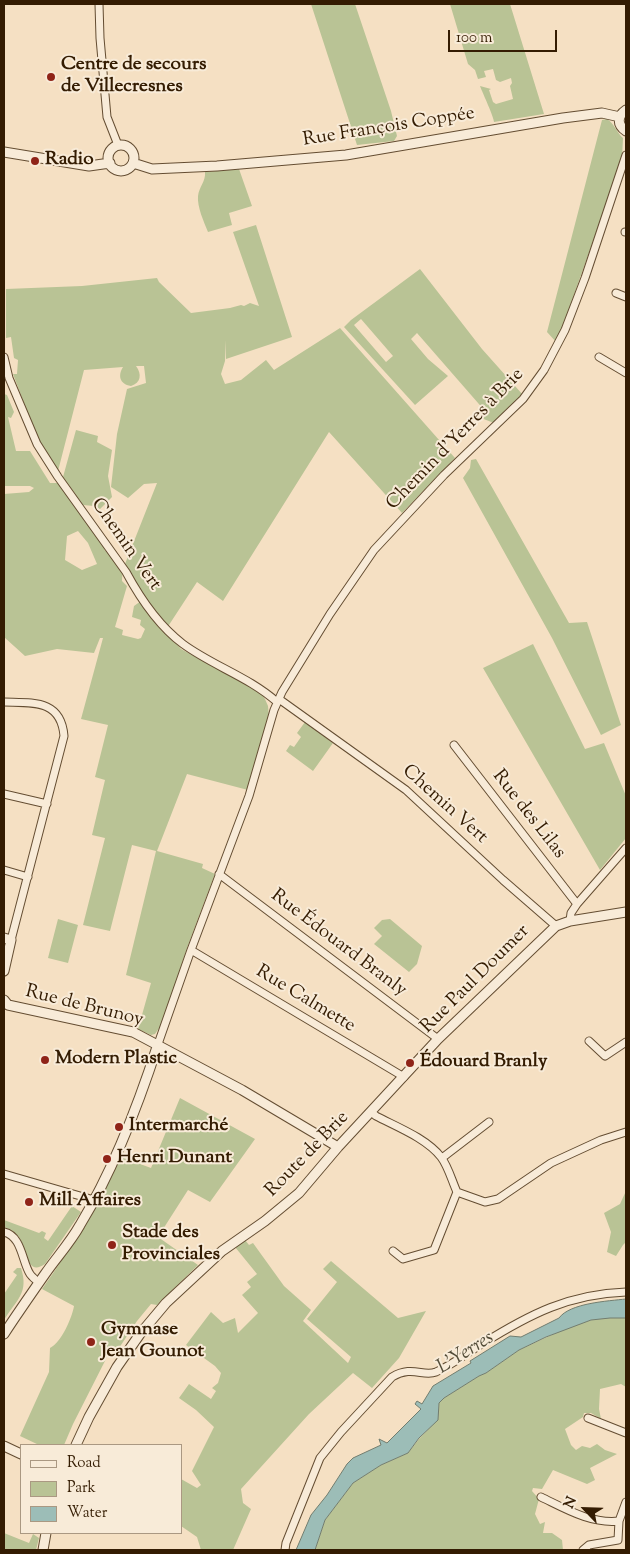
<!DOCTYPE html>
<meta charset="utf-8">
<style>
body{margin:0}
#map{position:relative;width:630px;height:1554px;overflow:hidden;background:#f5e0c3;font-family:"Sorts Mill Goudy",serif}
canvas{display:block}
.frame{position:absolute;inset:0;border:5px solid #341c02;pointer-events:none}
.legend{position:absolute;left:20px;top:1444px;width:162px;height:90px;box-sizing:border-box;background:#f8ebd8;border:1px solid #aa9882;margin:0;padding:6px 9px;list-style:none;font-size:15px;color:#341c02}
.legend li{display:flex;align-items:center;gap:10px;height:25px}
.legend b{width:25px;border:1px solid #aa9882}
.north{position:absolute;left:560px;top:1484px;width:50px;height:50px;-webkit-text-stroke:4px #f8ebd8;paint-order:stroke;rotate:294deg;font-size:14px;font-weight:700;line-height:20px;text-align:center;color:#341c02}
.north::after{content:'';display:block;margin:auto;width:18px;height:22px;background:#341c02;clip-path:polygon(50% 0,100% 100%,50% 72%,0 100%)}
.scale{position:absolute;left:448px;top:30px;width:109px;height:22px;box-sizing:border-box;border:2px solid #341c02;border-top:0;padding-left:6px;font-size:15px;line-height:18px;white-space:nowrap;color:#341c02;-webkit-text-stroke:4px #f8ebd8;paint-order:stroke}
</style>
<div id="map">
<canvas width="630" height="1554"></canvas>
<div class="frame"></div>
<ul class="legend">
<li><b style="height:6px;background:#f8ebd8"></b>Road</li>
<li><b style="height:14px;background:#b9c395"></b>Park</li>
<li><b style="height:14px;background:#9cbdb7"></b>Water</li>
</ul>
<div class="north">N</div>
<div class="scale">100 m</div>
</div>
<script>
const context = document.querySelector('canvas').getContext('2d');
context.lineJoin = 'round';
function fill(path, color) {
  context.fillStyle = color;
  context.fill(path, 'evenodd');
}
function stroke(path, color, width, dash) {
  context.strokeStyle = color;
  context.lineWidth = width;
  context.lineCap = dash ? 'butt' : 'round';
  context.setLineDash(dash || []);
  context.stroke(path);
}
function write(font, color, halo, rows, align = 'center') {
  context.font = font + ' "Sorts Mill Goudy",serif';
  context.lineWidth = 4;
  context.setLineDash([]);
  context.textBaseline = 'middle';
  context.strokeStyle = halo;
  context.fillStyle = color;
  for (const [text, x, y, turn = 0] of rows) {
    context.save();
    context.translate(x, y);
    context.rotate((+turn || 0) * Math.PI / 180);
    context.textAlign = isNaN(turn) ? turn : align;
    if (halo) context.strokeText(text, 0, 0);
    context.fillText(text, 0, 0);
    context.restore();
  }
}
fill(new Path2D(`
 M311 4H355L391 111 397 136 394 141 357 145Z
 M450 4H510L544 114 494 122C494 117 483 94 480 86L491 89 489 90 493 102 496 104 513 99 510 86 512 83 511 78 500 82 496 80 493 69 484 71 486 77 478 79 475 70 468 64Z
 M607 119C614 123 617 133 623 138L622 159 557 343 547 332 602 120Z
 M239 169 252 206 229 213 232 225 208 232C204 222 197 207 198 196 199 187 206 181 205 172Z
 M256 225 292 337 226 359V340L225 361 221 374 225 384 241 380 266 360 274 370 340 328 455 458 402 513 329 432 223 601 197 582 167 628 134 581 125 564 157 483 144 484 128 498 111 487 117 434 127 389 146 383 144 366H136C142 374 141 383 131 386 119 384 118 375 123 367L84 370 58 471 38 440 13 374H17L18 360 14 358 11 337 6 338V289L82 286 157 278 159 282 191 313 230 308 241 305 244 306 250 303 259 306 233 232Z
 M420 269 482 349 523 395 494 423 481 418 485 411 417 333 411 339 428 359 448 376 415 405 344 327 351 320ZM361 319 393 356 386 362 354 325Z
 M4 394 7 395 14 412 11 418 8 417 16 451H30L50 483H57L70 491 102 534 105 551H115L123 561 122 581 127 586 115 627 123 630 122 635 138 639 141 638 145 629 140 625 141 620 132 617 134 606 141 601 181 649 260 692 265 699 268 706 269 718 248 790 187 774 157 851 203 864 202 868 215 874 187 948 162 1024 155 1034 151 1035 138 1029 151 983 126 975 156 851 132 845 110 931 83 925 105 838 92 835 105 780 95 777 108 725 81 719 103 638H100L94 653 57 649 25 656 4 637V494L29 492 34 488 30 486H4ZM78 531 88 543 97 564 82 570 65 560 67 536Z
 M76 430 98 436 97 442 112 450 108 476 112 497 100 509 94 506 83 505 63 477Z
 M476 459 569 623 587 622 621 725 601 735 552 638 463 478 470 468 471 460Z
 M533 644 585 749 604 743 626 796V838L600 870 483 668Z
 M305 722 333 743 313 771 286 751 290 745 294 747 301 737 297 733Z
 M58 919 78 925 68 963 48 958Z
 M390 919 422 946 417 964 409 972 374 944 382 936 374 928 382 920Z
 M180 1098 255 1139 210 1202 188 1190 158 1237 198 1265 157 1305 151 1304 137 1321 113 1357H107L73 1424 64 1445H39L20 1436 49 1372 50 1348C61 1343 72 1318 74 1306L42 1289C72 1247 98 1204 121 1157L151 1168Z
 M626 1191V1242L623 1245 616 1256 607 1252 611 1232 604 1213 620 1204Z
 M72 1206 81 1212 45 1264C26 1277 27 1249 20 1239 16 1232 10 1229 4 1227V1220L39 1233 42 1231 46 1233 44 1238 48 1241Z
 M245 1240 249 1245 253 1243 284 1286 311 1310 303 1321 348 1363 351 1357 307 1319 337 1282 323 1269 331 1261 398 1318 426 1311 399 1358 372 1388 353 1373 309 1414 241 1489 243 1503 251 1509 233 1550H201L197 1537 181 1526V1479L197 1488 201 1485 192 1471 214 1427 196 1410 179 1398 189 1384 211 1399 216 1391 212 1388 218 1383 221 1373 215 1366 186 1345 211 1312 223 1323 235 1318 238 1333 258 1313 242 1295 251 1287 247 1282 257 1274 235 1247Z
 M17 1268H21C29 1293 17 1299 4 1320V1294L17 1275 13 1272Z
 M602 1318H626V1387L621 1384 600 1389 599 1409 601 1419 591 1413H584L583 1417 565 1429 571 1445 576 1450 582 1446 590 1448 597 1444 605 1450 617 1454 590 1468 595 1480 587 1484 553 1470 542 1489 533 1488 532 1491 539 1499 535 1514 540 1524 545 1522 543 1533H552L562 1540 563 1550H315L325 1520 353 1483 381 1465 408 1453 419 1439 437 1420 439 1403 444 1398 479 1376 486 1373 519 1350 569 1327 591 1320Z
 M4 1533 29 1543 33 1534 39 1538 36 1550H4Z`), '#b9c395');
const water = new Path2D(`
 M626 1299V1318H610L591 1320 546 1337 519 1350 486 1373 479 1376 444 1398 439 1403 438 1420 419 1438 408 1453 381 1465 353 1483 325 1520 315 1550H296L311 1515 327 1495 347 1464 353 1458 381 1445 379 1439 387 1443 421 1409 415 1404 417 1401 422 1404 433 1386 471 1363 470 1361 510 1336 521 1337 559 1318C570 1303 608 1301 626 1299Z`);
fill(water, '#9cbdb7');
stroke(water, '#727d6f', 1);
const minor = new Path2D(`
 M99 4 100 38 107 117 118 145
 M625 232H626
 M616 293 626 297
 M4 357 9 378 37 444 58 477 126 572C140 598 159 626 183 644 213 666 249 677 277 702
 M599 357 626 373
 M279 699 406 790 503 880 556 926
 M4 702C32 703 61 699 64 736L11 940
 M454 745 577 904
 M4 794 47 804
 M4 870 28 877
 M219 874 438 1039
 M570 921 571 913 577 904 626 848
 M191 950 404 1077
 M589 1041 605 1056 626 1042
 M158 1044 191 950 249 796 274 710 282 692 330 614 374 550 444 475 523 399 544 370 565 330 585 278 626 155
 M371 1112 376 1116C397 1127 426 1138 441 1157 448 1166 452 1181 457 1192L434 1250 403 1259 393 1251
 M442 1158 489 1122
 M4 1174 94 1200
 M457 1192 485 1202 498 1199 551 1163 601 1140 626 1132
 M4 1232C22 1236 22 1262 30 1274 32 1277 36 1280 39 1283
 M588 1418 626 1433
 M541 1497C566 1509 591 1524 619 1521
 M285 1550 286 1543 320 1458 341 1432 392 1377C412 1365 423 1377 436 1372 452 1365 467 1353 482 1344 530 1314 569 1294 626 1292
 M583 1550 589 1545 618 1540 619 1521 626 1502`);
const tertiary = new Path2D(`
 M626 110C617 116 617 125 626 131
 M108 158a13 13 0 1 1 26 0a13 13 0 1 1-26 0Z
 M4 152 89 166 110 163
 M133 163 152 169 217 166 346 155 563 118 602 113 620 117
 M4 938 11 940 4 971
 M4 1000 8 1005 133 1032 242 1090 338 1147
 M4 1334C17 1314 31 1294 45 1274 56 1258 70 1243 80 1225 114 1169 138 1106 158 1044
 M76 1445 89 1417 117 1367 140 1334 166 1303 222 1251 265 1221 299 1193 338 1147 438 1039 556 926 570 921 626 912
 M4 1446 21 1454
 M43 1550 46 1533`);
stroke(minor, '#644d32', 9);
stroke(tertiary, '#644d32', 11);
stroke(minor, '#f8ebd8', 7);
stroke(tertiary, '#f8ebd8', 9);
for (const [x, y, r, color] of [
 [51,77,5,"#8f2418"],
 [35,161,5,"#8f2418"],
 [45,1060,5,"#8f2418"],
 [410,1063,5,"#8f2418"],
 [119,1127,5,"#8f2418"],
 [107,1159,5,"#8f2418"],
 [29,1202,5,"#8f2418"],
 [112,1245,5,"#8f2418"],
 [91,1342,5,"#8f2418"]
]) {
  const dot = new Path2D();
  dot.arc(x, y, r, 0, 2 * Math.PI);
  context.fillStyle = color;
  context.fill(dot);
  stroke(dot, '#f8ebd8', 2);
}
write('bold 19px', '#341c02', '#f8ebd8', [
 ["Centre de secours",61,66],
 ["de Villecresnes",61,88],
 ["Radio",45,161],
 ["Modern Plastic",55,1060],
 ["Édouard Branly",420,1063],
 ["Intermarché",129,1127],
 ["Henri Dunant",117,1159],
 ["Mill Affaires",39,1202],
 ["Stade des",122,1234],
 ["Provinciales",122,1256],
 ["Gymnase",101,1331],
 ["Jean Gounot",101,1353]
], 'left');
write('19px', '#341c02', '#f8ebd8', [
 ["Rue François Coppée",389,128,-9],
 ["Chemin d'Yerres à Brie",456,440,-46],
 ["Chemin Vert",125,545,55],
 ["Chemin Vert",444,805,42],
 ["Rue des Lilas",528,815,52],
 ["Rue Édouard Branly",338,944,37],
 ["Rue Paul Doumer",476,980,-45],
 ["Rue Calmette",305,1000,31],
 ["Rue de Brunoy",84,1007,14],
 ["Route de Brie",308,1155,-46]
]);
write('italic 20px', '#534c38', '#f8ebd8', [
 ["L'Yerres",466,1354,-32]
]);
</script>
